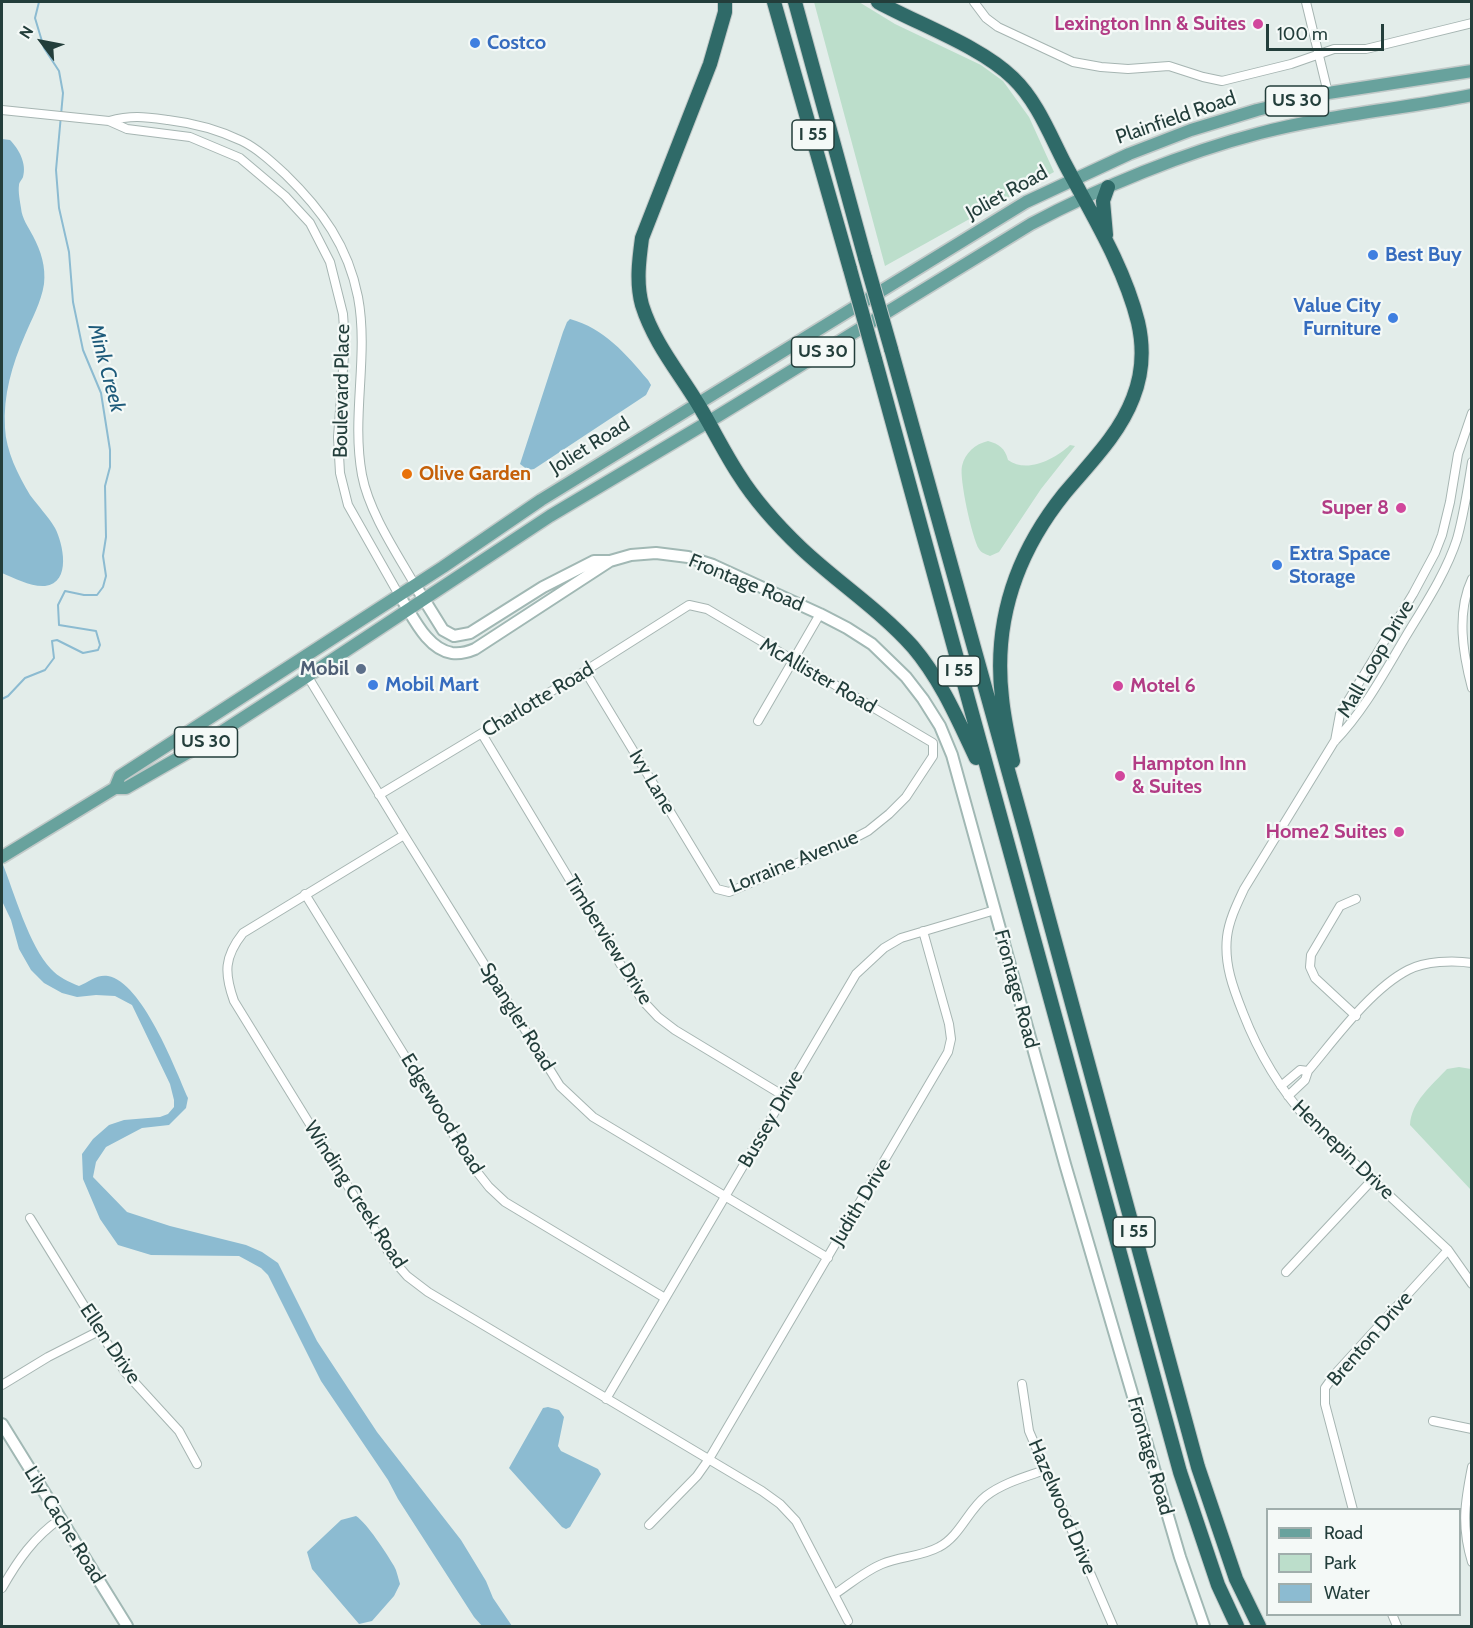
<!DOCTYPE html>
<style>
body{margin:0}
#map{position:relative;width:1473px;height:1628px;overflow:hidden;background:#e3edea;font-family:Cabin,sans-serif}
canvas{display:block}
.frame{position:absolute;inset:0;border:3px solid #233e3b;pointer-events:none}
.legend{position:absolute;left:1266px;top:1508px;width:195px;height:108px;box-sizing:border-box;background:#f4f9f7;border:2px solid #a0aeac;margin:0;padding:8px 10px;list-style:none;font-size:18px;color:#233e3b}
.legend li{display:flex;align-items:center;gap:12px;height:30px}
.legend b{width:30px;border:2px solid #a0aeac}
.north{position:absolute;left:12px;top:12px;width:60px;height:60px;-webkit-text-stroke:4px #f4f9f7;paint-order:stroke;rotate:302deg;font-size:16px;font-weight:700;line-height:24px;text-align:center;color:#233e3b}
.north::after{content:'';display:block;margin:auto;width:21px;height:27px;background:#233e3b;clip-path:polygon(50% 0,100% 100%,50% 72%,0 100%)}
.scale{position:absolute;left:1266px;top:24px;width:118px;height:27px;box-sizing:border-box;border:3px solid #233e3b;border-top:0;padding-left:8px;font-size:18px;line-height:21px;white-space:nowrap;color:#233e3b;-webkit-text-stroke:4px #f4f9f7;paint-order:stroke}
</style>
<div id="map">
<canvas width="1473" height="1628"></canvas>
<div class="frame"></div>
<ul class="legend">
<li><b style="height:8px;background:#68a29d"></b>Road</li>
<li><b style="height:16px;background:#bcdecb"></b>Park</li>
<li><b style="height:16px;background:#8cbbd1"></b>Water</li>
</ul>
<div class="north">N</div>
<div class="scale">100 m</div>
</div>
<script>
const context = document.querySelector('canvas').getContext('2d');
context.lineJoin = 'round';
function fill(path, color) {
  context.fillStyle = color;
  context.fill(path, 'evenodd');
}
function stroke(path, color, width, dash) {
  context.strokeStyle = color;
  context.lineWidth = width;
  context.lineCap = dash ? 'butt' : 'round';
  context.setLineDash(dash || []);
  context.stroke(path);
}
function write(font, color, halo, rows, align = 'center') {
  context.font = font + ' Cabin,sans-serif';
  context.lineWidth = 4.5;
  context.setLineDash([]);
  context.textBaseline = 'middle';
  context.strokeStyle = halo;
  context.fillStyle = color;
  for (const [text, x, y, turn = 0] of rows) {
    context.save();
    context.translate(x, y);
    context.rotate((+turn || 0) * Math.PI / 180);
    context.textAlign = isNaN(turn) ? turn : align;
    if (halo) context.strokeText(text, 0, 0);
    context.fillText(text, 0, 0);
    context.restore();
  }
}
fill(new Path2D(`
 M814 2H859L895 24 981 65 1003 81 1029 117 1054 172 885 266Z
 M988 441C999 444 1005 448 1008 460 1027 474 1055 459 1070 445L1075 446 1041 489 999 552 990 556C986 554 981 553 979 549 972 538 959 478 962 466 965 453 975 444 988 441Z
 M1459 1067 1471 1069V1190L1410 1125C1411 1102 1432 1085 1447 1069Z`), '#bcdecb');
fill(new Path2D(`
 M2 139 10 140C19 149 27 164 23 177 22 180 19 182 19 185 18 192 20 201 21 208 22 219 28 226 33 236 41 251 46 267 44 284 41 303 32 318 25 335 12 365 3 395 5 428 6 451 18 475 30 495 38 506 48 516 55 528 63 543 72 583 45 586 31 587 14 578 2 573Z
 M570 319C604 328 626 354 648 380L651 385 646 395 637 401 534 469 528 470 520 464 521 461 563 332 567 322Z
 M2 862C14 892 29 946 51 969 58 977 69 982 79 986 89 982 97 974 108 976 142 982 175 1068 188 1098L186 1108 169 1125 142 1128 106 1147 96 1162 93 1177 127 1212 170 1226 246 1245 262 1252 278 1263 317 1341 377 1432 461 1540 486 1581 493 1598 512 1626H482L474 1617 398 1499 388 1480 321 1381 268 1275 261 1268 239 1256 151 1255 118 1245 100 1219 83 1179 82 1154 93 1139 109 1125 124 1120 160 1117 168 1114 174 1107V1100L170 1084 132 1005 115 996 96 995 77 997 62 993 44 983 31 970 19 949 11 920 2 901Z
 M548 1407 559 1410 564 1417 558 1446 561 1451 598 1469 601 1474 570 1527 566 1529 562 1527 509 1468 543 1408Z
 M356 1516C367 1523 387 1554 394 1566 397 1571 398 1578 400 1584L394 1596 372 1621 359 1624 312 1569 307 1552 341 1520Z`), '#8cbbd1');
stroke(new Path2D(`
 M2 699 8 696 25 678 45 670 54 658 52 641 57 640 83 653 98 650 100 645 96 631 59 625 58 605 65 591 84 595H97L103 587 106 576 103 556 106 537 105 486 110 467V450L101 393 83 350 73 302 69 252 59 208 56 170 63 93 59 71 44 48 35 18 39 2`), '#8cbbd1', 2);
const street = new Path2D(`
 M974 2 986 18 998 27 1073 62 1101 67 1128 69 1169 66 1203 77 1222 81 1291 64 1334 49H1366L1472 23
 M1306 2 1328 93
 M2 110 109 121 127 129 190 137 240 158 285 196 310 223 330 262 343 314 345 342 338 437 340 473 348 505 399 595
 M109 121C132 115 145 117 168 120 193 123 219 130 242 141 258 149 272 162 285 174 322 210 348 246 358 297 369 356 351 416 362 475 369 512 396 552 415 585
 M1472 462C1468 488 1464 514 1457 539 1446 573 1424 606 1406 636 1384 673 1364 711 1334 742L1244 889C1237 904 1229 920 1227 937 1224 964 1233 988 1243 1013 1259 1054 1279 1088 1308 1120L1448 1250 1472 1284
 M1472 579C1456 613 1463 654 1472 688
 M308 677 404 835 560 1086 593 1117 828 1258
 M758 721 820 614
 M482 734 642 1000 658 1017 675 1030 784 1096
 M1335 741 1340 714 1413 594 1435 553 1442 535 1450 502 1458 454 1472 413
 M379 795 585 671 689 605 707 609 933 743V756L906 797 889 814 868 831 847 842 729 892 717 889 585 671
 M404 835 243 933C224 957 224 973 234 1001L394 1261 407 1276 428 1292 762 1491 780 1504 796 1521 848 1621
 M305 894 474 1168 489 1187 505 1202 665 1298
 M1356 1016 1315 978 1310 967 1311 955 1340 906 1356 899
 M1281 1086 1300 1070 1308 1071
 M1288 1096 1305 1080 1308 1071C1335 1039 1371 989 1408 970 1425 961 1453 960 1472 963
 M30 1218 125 1372 179 1431 197 1464
 M1286 1272 1373 1179
 M1022 1384 1029 1431 1113 1626
 M2 1385 48 1357 99 1331
 M606 1399 856 974 884 948 901 938 995 910
 M1433 1421 1472 1429
 M1472 1467C1465 1502 1461 1526 1472 1562
 M1353 1510 1325 1404V1388L1335 1374 1448 1250
 M649 1525 697 1476 709 1459 948 1052 951 1039 949 1024 923 931
 M2 1588C18 1560 34 1537 60 1519
 M835 1594C850 1584 865 1571 882 1564 900 1556 921 1557 939 1547 960 1536 968 1510 986 1496 1003 1483 1025 1477 1045 1470
 M1392 1614 1397 1626`);
const secondary = new Path2D(`
 M415 585 443 630 454 636 470 633 543 587 594 561H610L631 555 656 553 688 557 713 565 820 614 847 628 872 644 906 677 923 699 940 726 952 755 1065 1164 1180 1557 1204 1626
 M399 595C412 614 426 649 452 653 460 654 468 652 475 649L610 561
 M2 1424 127 1626`);
const primary = new Path2D(`
 M115 788H126L201 745 294 685 550 516 708 422 1031 224C1101 187 1183 153 1260 133 1329 115 1402 109 1472 95
 M2 857 115 788 120 776 443 567 541 500 1026 202 1129 154 1191 130 1257 110 1328 93 1472 71`);
const highway = new Path2D(`
 M725 2V12L710 64 642 238C639 260 636 283 642 305 654 343 678 371 698 404 712 427 724 452 739 475 756 502 778 526 801 548 837 582 880 610 913 647 941 680 958 720 976 758
 M774 2 850 269
 M795 2 865 258
 M878 2C920 25 980 46 1013 78 1037 101 1050 135 1065 164 1092 215 1124 266 1138 322 1144 348 1143 373 1133 398 1119 435 1089 464 1064 494 1016 554 993 621 1002 698 1004 719 1009 741 1013 761
 M1106 235 1103 201 1108 187
 M891 349 1025 831 1198 1467 1236 1579 1259 1626
 M875 359 1180 1472 1218 1585 1237 1626`);
stroke(street, '#a6b5b2', 10);
stroke(secondary, '#a1b8b4', 14);
stroke(primary, '#c1c9c8', 15);
stroke(highway, '#c1c9c8', 16);
stroke(street, '#fff', 8);
stroke(secondary, '#fff', 10);
stroke(primary, '#68a29d', 12);
stroke(highway, '#2f6a68', 14);
const highwayBridge = new Path2D(`
 M865 258 891 349
 M850 269 875 359`);
stroke(highwayBridge, '#c1c9c8', 16, []);
stroke(highwayBridge, '#2f6a68', 14);
for (const [x, y, r, color] of [
 [1258,24,6,"#d1479c"],
 [475,43,6,"#3f7fe0"],
 [1373,255,6,"#3f7fe0"],
 [1393,318,6,"#3f7fe0"],
 [407,474,6,"#e8710a"],
 [1401,508,6,"#d1479c"],
 [1277,565,6,"#3f7fe0"],
 [361,669,6,"#5c6f8a"],
 [373,685,6,"#3f7fe0"],
 [1118,686,6,"#d1479c"],
 [1120,776,6,"#d1479c"],
 [1399,832,6,"#d1479c"]
]) {
  const dot = new Path2D();
  dot.arc(x, y, r, 0, 2 * Math.PI);
  context.fillStyle = color;
  context.fill(dot);
  stroke(dot, '#f4f9f7', 2);
}
for (const [x, y, w] of [
 [1297,101,63],
 [813,135,42],
 [823,352,63],
 [959,671,42],
 [206,742,63],
 [1134,1232,42]
]) {
  const box = new Path2D();
  box.roundRect(x - w / 2, y - 15, w, 30, 4.5);
  context.fillStyle = '#f4f9f7';
  context.fill(box);
  stroke(box, '#233e3b', 1.5);
}
write('bold 18px', '#233e3b', null, [
 ["US 30",1297,101],
 ["I 55",813,135],
 ["US 30",823,352],
 ["I 55",959,671],
 ["US 30",206,742],
 ["I 55",1134,1232]
]);
write('bold 20px', '#b23c85', '#f4f9f7', [
 ["Lexington Inn & Suites",1246,24],
 ["Super 8",1389,508],
 ["Motel 6",1130,686,"left"],
 ["Hampton Inn",1132,764,"left"],
 ["& Suites",1132,787,"left"],
 ["Home2 Suites",1387,832]
], 'right');
write('bold 20px', '#366cbe', '#f4f9f7', [
 ["Costco",487,43],
 ["Best Buy",1385,255],
 ["Value City",1381,306,"right"],
 ["Furniture",1381,329,"right"],
 ["Extra Space",1289,554],
 ["Storage",1289,577],
 ["Mobil Mart",385,685]
], 'left');
write('20px', '#233e3b', '#f4f9f7', [
 ["Plainfield Road",1176,118,-19],
 ["Joliet Road",1007,193,-29],
 ["Boulevard Place",342,391,-89],
 ["Joliet Road",590,446,-32],
 ["Frontage Road",746,583,22],
 ["Mall Loop Drive",1376,659,-60],
 ["McAllister Road",818,676,30],
 ["Charlotte Road",538,700,-31],
 ["Ivy Lane",652,782,59],
 ["Lorraine Avenue",794,862,-22],
 ["Timberview Drive",608,940,58],
 ["Frontage Road",1016,989,75],
 ["Spangler Road",517,1017,58],
 ["Edgewood Road",442,1114,58],
 ["Bussey Drive",771,1119,-60],
 ["Hennepin Drive",1343,1150,44],
 ["Winding Creek Road",355,1195,57],
 ["Judith Drive",861,1202,-59],
 ["Brenton Drive",1370,1339,-49],
 ["Ellen Drive",110,1344,56],
 ["Frontage Road",1150,1456,74],
 ["Hazelwood Drive",1062,1507,67],
 ["Lily Cache Road",64,1525,58]
]);
write('bold 20px', '#c56008', '#f4f9f7', [
 ["Olive Garden",419,474]
], 'left');
write('bold 20px', '#4e5e75', '#f4f9f7', [
 ["Mobil",349,669]
], 'right');
write('italic 21px', '#1d5a7a', '#f4f9f7', [
 ["Mink Creek",106,368,75]
]);
</script>
